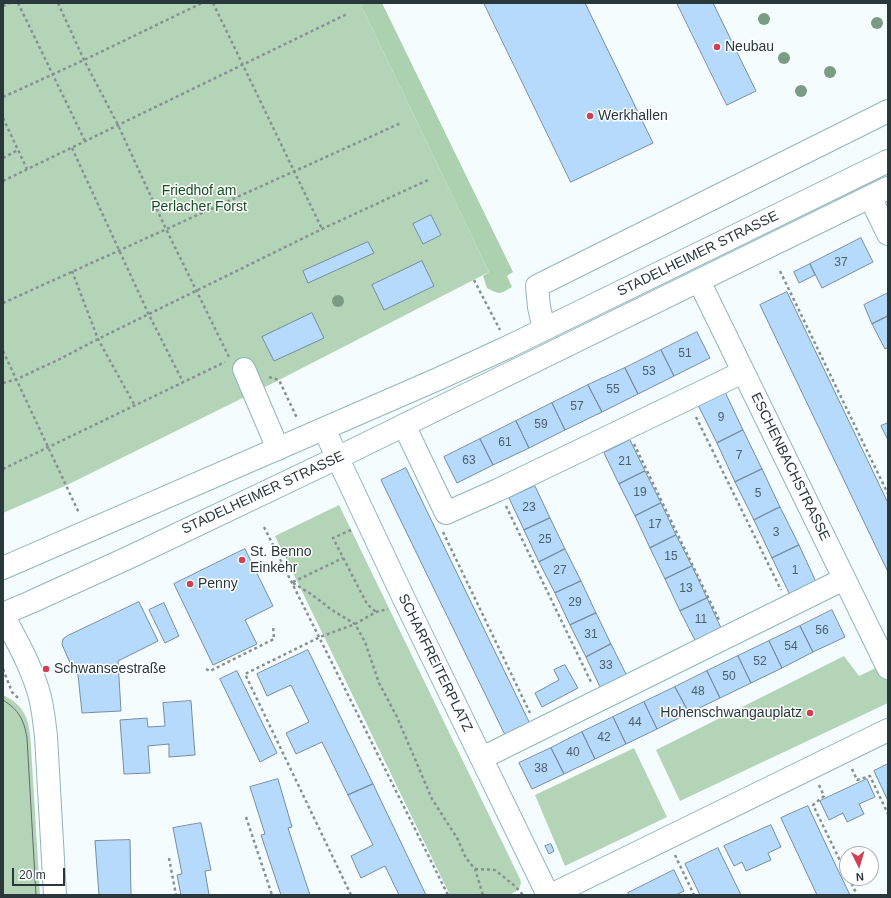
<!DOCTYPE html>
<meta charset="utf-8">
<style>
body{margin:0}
#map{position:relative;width:891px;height:898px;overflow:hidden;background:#f5fcfe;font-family:Helvetica,sans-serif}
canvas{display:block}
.frame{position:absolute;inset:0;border:4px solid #28383b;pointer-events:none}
.north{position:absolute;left:839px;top:846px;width:40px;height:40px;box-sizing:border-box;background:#fff;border:1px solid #a9afb1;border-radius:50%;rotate:175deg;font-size:11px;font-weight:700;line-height:16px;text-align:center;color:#28383b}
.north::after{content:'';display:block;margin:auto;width:14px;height:18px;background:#d04051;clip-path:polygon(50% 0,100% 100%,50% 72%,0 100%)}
.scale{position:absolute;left:12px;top:868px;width:53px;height:18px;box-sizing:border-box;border:2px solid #28383b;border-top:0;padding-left:5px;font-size:12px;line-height:14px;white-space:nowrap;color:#28383b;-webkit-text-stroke:3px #fff;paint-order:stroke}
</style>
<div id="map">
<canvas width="891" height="898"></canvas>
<div class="frame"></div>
<div class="north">N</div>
<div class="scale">20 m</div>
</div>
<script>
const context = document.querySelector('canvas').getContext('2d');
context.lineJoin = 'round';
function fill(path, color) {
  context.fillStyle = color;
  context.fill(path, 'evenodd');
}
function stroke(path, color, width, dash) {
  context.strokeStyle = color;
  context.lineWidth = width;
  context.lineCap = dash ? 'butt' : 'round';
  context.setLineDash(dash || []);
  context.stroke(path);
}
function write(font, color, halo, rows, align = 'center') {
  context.font = font + ' Helvetica,sans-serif';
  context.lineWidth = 3;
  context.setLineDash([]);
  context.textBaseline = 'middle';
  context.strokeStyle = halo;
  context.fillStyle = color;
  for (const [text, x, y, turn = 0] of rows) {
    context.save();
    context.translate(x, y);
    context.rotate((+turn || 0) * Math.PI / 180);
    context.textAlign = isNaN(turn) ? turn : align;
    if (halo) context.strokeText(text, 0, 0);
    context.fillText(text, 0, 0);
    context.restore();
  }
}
fill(new Path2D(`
 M3 3H360L489 272 279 380 67 485 3 513Z
 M339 505 520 879 521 883 519 889 510 895H450L275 536Z
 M844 656 859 676 888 662V703L680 801 656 750Z
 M3 695C27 706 30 723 31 747L40 895H3Z
 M634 748 667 817 565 866 535 795Z`), '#b4d4b7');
fill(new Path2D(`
 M360 3H382L513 272 507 276 512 287C500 294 500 295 487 288L483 276 489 272Z`), '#abd1af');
const building = new Path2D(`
 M484 3H585L653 143 571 182Z
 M677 3H713L756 91 727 105Z
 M431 215 441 235 423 244 413 224Z
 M861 238 873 262 822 288 810 264Z
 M368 242 374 253 308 283 303 271Z
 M422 261 434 286 384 310 372 285Z
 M810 264 815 275 799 283 794 272Z
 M787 292 888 503V572L760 305Z
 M888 293V316L872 324 864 305Z
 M312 313 324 338 274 361 262 337Z
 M888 316V347L885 349 872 324Z
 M697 332 710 358 674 376 661 350Z
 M661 350 674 376 638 394 625 368Z
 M625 368 638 394 602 412 588 385Z
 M588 385 602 412 565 430 552 403Z
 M725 392 743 430 717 443 698 405Z
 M552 403 565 430 529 448 516 421Z
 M516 421 529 448 493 465 480 439Z
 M888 423V440L881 426Z
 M743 430 762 469 735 482 717 443Z
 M480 439 493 465 457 483 444 457Z
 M630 440 645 471 619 484 604 453Z
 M406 468 531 726 506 737 381 480Z
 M762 469 780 507 754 520 735 482Z
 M645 471 661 503 635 516 619 484Z
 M535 486 550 518 524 530 509 498Z
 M661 503 676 535 650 548 635 516Z
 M780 507 799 545 772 558 754 520Z
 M550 518 565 549 539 562 524 530Z
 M676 535 692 566 665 579 650 548Z
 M799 545 817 584 791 597 772 558Z
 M245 549 273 606 245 620 257 644 213 665 174 584Z
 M565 549 581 581 555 593 539 562Z
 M692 566 707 598 680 611 665 579Z
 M581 581 596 613 570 625 555 593Z
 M707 598 722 630 696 642 680 611Z
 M139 602 158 641 118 661 121 711 82 713 78 675 74 672 64 649 62 644 63 639 67 636Z
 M164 603 179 636 165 643 149 610Z
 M832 610 845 637 813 652 800 626Z
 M596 613 611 644 586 657 570 625Z
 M800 626 813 652 782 668 769 641Z
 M769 641 782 668 751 683 738 656Z
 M611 644 627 676 601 689 586 657Z
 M308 650 373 784 348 795 322 742 296 754 286 733 309 722 291 685 267 696 257 674Z
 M738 656 751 683 720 698 707 671Z
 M565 665 578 688 542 707 535 693 559 680 554 670Z
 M237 671 277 753 260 762 220 679Z
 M707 671 720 698 689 713 675 687Z
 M675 687 689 713 657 729 644 702Z
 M191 701 195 755 169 757V744L148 746 150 773 124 774 120 720 147 718 148 727 165 726 163 703Z
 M644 702 657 729 626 744 613 717Z
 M613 717 626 744 595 759 582 732Z
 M582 732 595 759 564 774 551 748Z
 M551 748 564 774 532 789 519 763Z
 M888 764V801L874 771Z
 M278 779 292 827 288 828 310 895H281L261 835 265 834 250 787Z
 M867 779 875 797 859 804 864 814 847 822 843 813 829 820 820 801Z
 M373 784 426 895H399L385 866 361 878 351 856 373 845 348 795Z
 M808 806 836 866 850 895H817L781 818Z
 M201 823 211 870 205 871 209 895H181L177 875 182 874 173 828Z
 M771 825 781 847 768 853 771 860 746 871 742 862 734 866 724 846Z
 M130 840 131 895H99L95 841Z
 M551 844 554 851 549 854 545 846Z
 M718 848 741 895H700L685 864Z
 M674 870 684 891 676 895H629L628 893Z`);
fill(building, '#b5dafb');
stroke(building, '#768da3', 1);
const minor = new Path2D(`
 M870 197 888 234
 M699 281 888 668
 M544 329 539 307 537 286 888 111
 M244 369 278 449
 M404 425 446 513 498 490 743 372
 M324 429 405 601 548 895
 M482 758 844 579
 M551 895 888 730`);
const major = new Path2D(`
 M3 568 438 379 508 347 888 161
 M3 614 31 602 132 556 337 458 888 188
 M3 615C16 639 30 664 38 690 43 705 44 721 46 736L55 895`);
stroke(minor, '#90b5be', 24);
stroke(major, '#90b5be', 24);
stroke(new Path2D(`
 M18 3 85 141
 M58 3 84 60 118 125 166 229 229 357
 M213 3 322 229
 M3 6 10 3
 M3 97 84 60 202 3
 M3 118 27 169
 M72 148 149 315 183 382
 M3 158 18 150
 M3 181 347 14
 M72 271 98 339 135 406
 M780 271 888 494
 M474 280 500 330
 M3 303 401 123
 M3 351 79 513
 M269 377 279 380 297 418
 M3 383 17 379 58 360 98 339 322 229 428 180
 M696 417 781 590
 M634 444 719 620
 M3 469 225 362
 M506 506 591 682
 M264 527 448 895
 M351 530 333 538 367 604 376 612
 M443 532 530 713
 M293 582 343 558
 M293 583 311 594 332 610 355 624 365 642 379 683 397 717 432 799 457 838 466 858 475 869 483 895
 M3 669 12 692 20 700
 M206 669 210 671 274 639 273 625
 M852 769 857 780 870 776 888 814
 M819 785 824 796 813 805 847 875
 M246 817 272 895
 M675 855 694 895
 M169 858 176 895
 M475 869 495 870 515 886 523 895
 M849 878 857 895
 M351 895 245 674 320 637 355 624 376 612 388 609`), '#869194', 2.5, [3, 3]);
stroke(minor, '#fff', 22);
stroke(major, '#fff', 22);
stroke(new Path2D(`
 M3 700C19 710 24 720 27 738L36 895`), '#5d6b6e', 1);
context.fillStyle = '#7a9c85';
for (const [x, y] of [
 [764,19],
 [877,23],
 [784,58],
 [830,72],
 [801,91],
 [338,301]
]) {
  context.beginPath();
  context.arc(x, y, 6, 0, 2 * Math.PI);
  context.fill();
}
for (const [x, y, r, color] of [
 [717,47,4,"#d04051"],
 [590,116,4,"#d04051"],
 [242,560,4,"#d04051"],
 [190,584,4,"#d04051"],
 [46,669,4,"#d04051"],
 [810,713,4,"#d04051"]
]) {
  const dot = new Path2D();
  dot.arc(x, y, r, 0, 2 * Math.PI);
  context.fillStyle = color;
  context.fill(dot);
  stroke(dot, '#fff', 1.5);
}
write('12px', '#4b606b', null, [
 ["37",841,263],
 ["51",685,354],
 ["53",649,372],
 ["55",613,390],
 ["57",577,407],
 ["9",721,418],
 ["59",541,425],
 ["61",505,443],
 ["7",739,456],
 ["63",469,461],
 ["21",625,462],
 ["19",640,493],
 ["5",758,494],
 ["23",529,508],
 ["17",655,525],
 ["3",776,533],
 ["25",545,540],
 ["15",671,557],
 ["27",560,571],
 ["1",795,571],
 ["13",686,589],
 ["29",575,603],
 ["11",701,620],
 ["56",822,631],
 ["31",591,635],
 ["54",791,647],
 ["52",760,662],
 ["33",606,666],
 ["50",729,677],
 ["48",698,692],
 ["44",635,723],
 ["42",604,738],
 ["40",573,753],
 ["38",541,769]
]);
write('14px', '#28383b', '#fff', [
 ["Neubau",725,47],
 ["Werkhallen",598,116],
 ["St. Benno",250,552],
 ["Einkehr",250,568],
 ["Penny",198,584],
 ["Schwanseestraße",54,669],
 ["Hohenschwangauplatz",802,713,"right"]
], 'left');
write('14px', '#154d22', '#fff', [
 ["Friedhof am",199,191],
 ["Perlacher Forst",199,207]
]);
write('14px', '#28383b', '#fff', [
 ["STADELHEIMER STRASSE",698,254,-26],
 ["ESCHENBACHSTRASSE",790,467,64],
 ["STADELHEIMER STRASSE",263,493,-25],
 ["SCHARFREITERPLATZ",435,663,64]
]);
</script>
